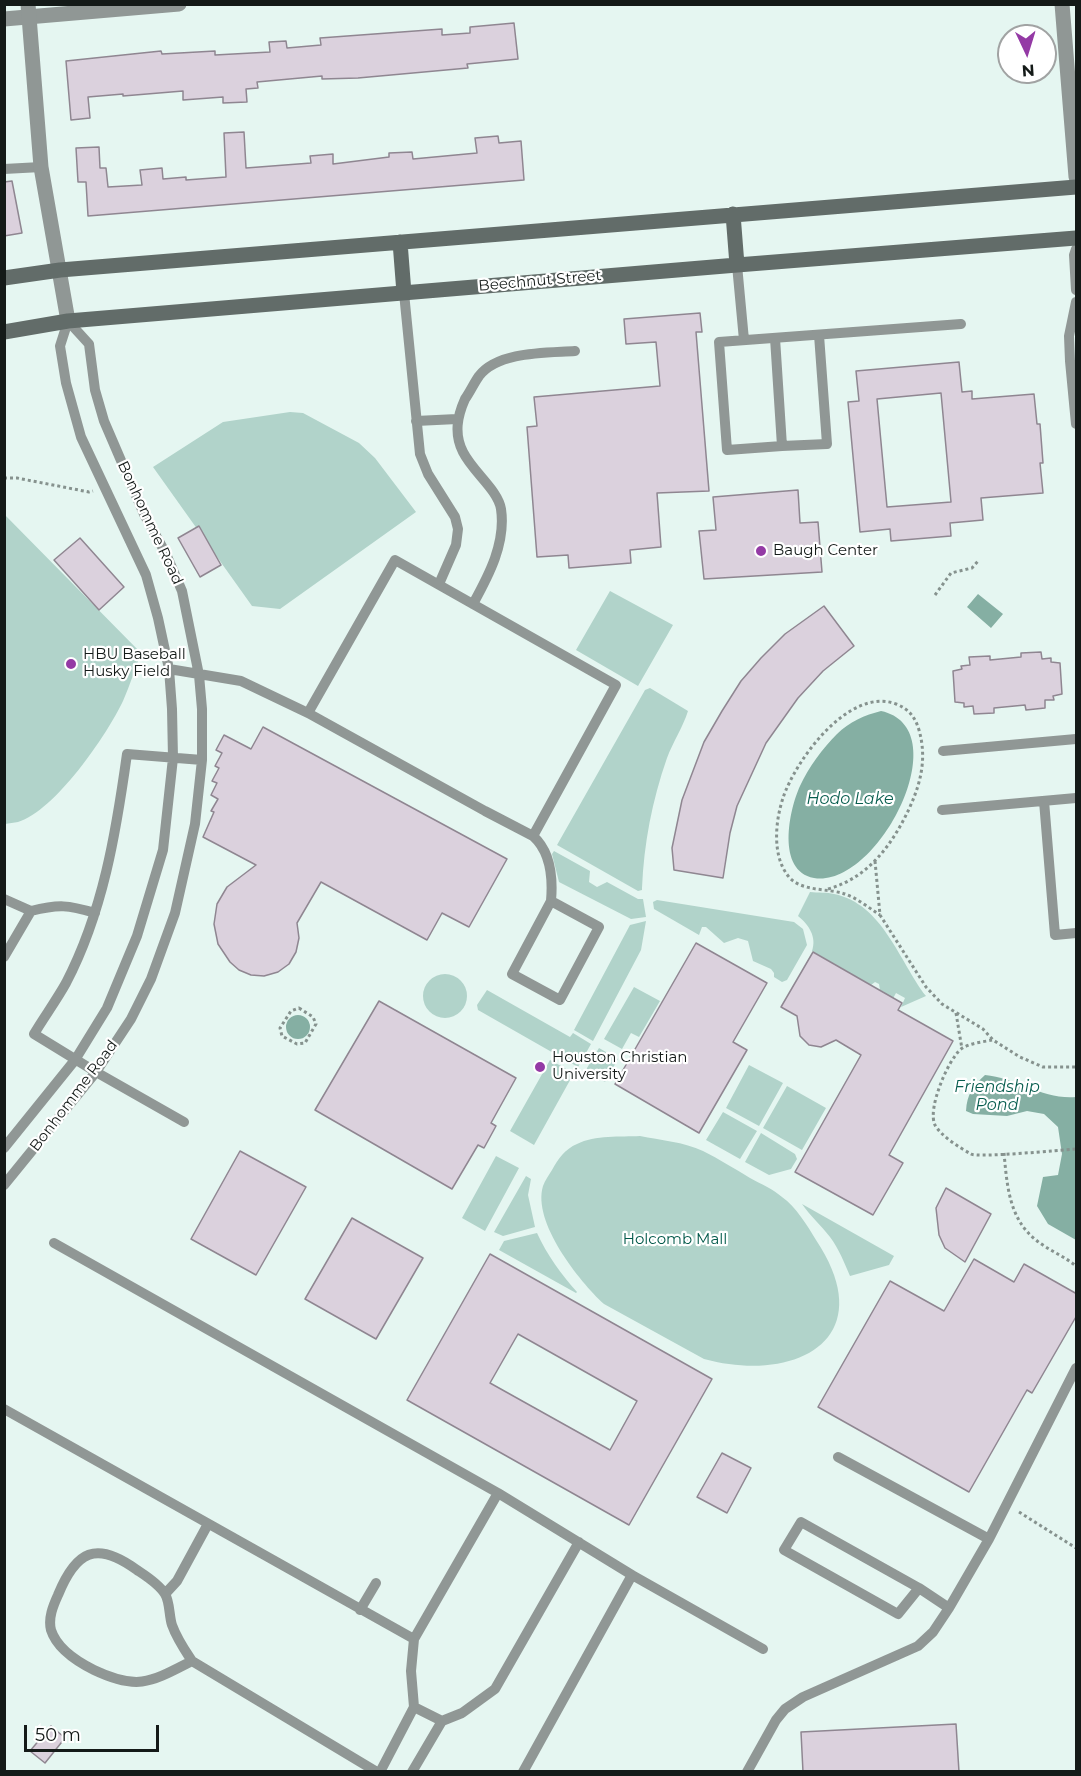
<!DOCTYPE html>
<style>
body{margin:0}
#map{position:relative;width:1081px;height:1776px;overflow:hidden;background:#e5f6f1;font-family:Montserrat,sans-serif}
canvas{display:block}
.frame{position:absolute;inset:0;border:6px solid #141a18;pointer-events:none}
.north{position:absolute;left:997px;top:24px;width:60px;height:60px;box-sizing:border-box;background:#fff;border:2px solid #a1a3a3;border-radius:50%;rotate:176deg;font-size:16px;font-weight:700;line-height:24px;text-align:center;color:#141a18}
.north::after{content:'';display:block;margin:auto;width:21px;height:27px;background:#943aa5;clip-path:polygon(50% 0,100% 100%,50% 72%,0 100%)}
.scale{position:absolute;left:24px;top:1725px;width:135px;height:27px;box-sizing:border-box;border:3px solid #141a18;border-top:0;padding-left:8px;font-size:18px;line-height:21px;white-space:nowrap;color:#141a18;-webkit-text-stroke:4px #fff;paint-order:stroke}
</style>
<div id="map">
<canvas width="1081" height="1776"></canvas>
<div class="frame"></div>
<div class="north">N</div>
<div class="scale">50 m</div>
</div>
<script>
const context = document.querySelector('canvas').getContext('2d');
context.lineJoin = 'round';
function fill(path, color) {
  context.fillStyle = color;
  context.fill(path, 'evenodd');
}
function stroke(path, color, width, dash) {
  context.strokeStyle = color;
  context.lineWidth = width;
  context.lineCap = dash ? 'butt' : 'round';
  context.setLineDash(dash || []);
  context.stroke(path);
}
function write(font, color, halo, rows, align = 'center') {
  context.font = font + ' Montserrat,sans-serif';
  context.lineWidth = 4.5;
  context.setLineDash([]);
  context.textBaseline = 'middle';
  context.strokeStyle = halo;
  context.fillStyle = color;
  for (const [text, x, y, turn = 0] of rows) {
    context.save();
    context.translate(x, y);
    context.rotate((+turn || 0) * Math.PI / 180);
    context.textAlign = isNaN(turn) ? turn : align;
    if (halo) context.strokeText(text, 0, 0);
    context.fillText(text, 0, 0);
    context.restore();
  }
}
fill(new Path2D(`
 M290 412 303 413 359 443 375 458 416 512 280 609 252 606 153 467 223 422Z
 M4 514 141 653C135 669 130 685 123 701 107 735 55 811 18 822 14 823 9 823 5 824Z
 M610 591 673 625 638 686 576 650Z
 M650 688 688 711C683 727 673 742 667 758 652 801 644 843 642 888V890L638 891 557 845 645 690Z
 M554 851 590 871 589 882 597 887 607 882 638 899H643L646 917 631 919 559 882 552 854Z
 M810 892C818 893 827 892 834 894 883 904 899 961 926 996L901 1007 905 998 896 993 875 1031 884 992 880 990 879 984 875 982 871 985 812 951C817 937 809 925 798 916Z
 M657 900 794 922 803 929 807 945 787 980 782 982 774 977V973L771 969 753 961 748 941 738 938 724 943 706 927H702L699 935 654 909 653 902Z
 M646 921 641 950 593 1041 574 1030 630 925Z
 M423 996a22 22 0 1 1 44 0a22 22 0 1 1-44 0Z
 M634 987 660 1001 639 1037 631 1033 622 1049 604 1039Z
 M487 990 570 1037 573 1033 591 1044 578 1067 478 1010 477 1005Z
 M599 1048 618 1059 605 1082 586 1072 587 1068Z
 M550 1060 574 1073 534 1145 510 1131Z
 M749 1065 783 1083 759 1126 726 1108Z
 M787 1086 826 1108 802 1150 763 1128Z
 M723 1112 757 1131 740 1159 706 1140Z
 M761 1133 795 1154 797 1159 791 1169 769 1175 745 1162Z
 M640 1136C660 1140 684 1142 703 1151 719 1159 735 1169 750 1178 761 1184 773 1189 782 1197 796 1207 807 1225 816 1240 882 1339 796 1384 704 1359L604 1304C579 1281 532 1222 543 1186 545 1180 549 1175 552 1170 558 1159 565 1149 577 1144 595 1135 621 1137 640 1136Z
 M496 1156 519 1168 485 1231 462 1218Z
 M526 1176 531 1179 528 1195 535 1227 503 1236 494 1232Z
 M802 1204 894 1256 889 1265 850 1276C844 1262 839 1249 830 1237 821 1225 810 1216 802 1204Z
 M537 1233C547 1255 561 1274 577 1292L576 1293 499 1250 504 1241Z`), '#b1d3ca');
fill(new Path2D(`
 M978 594 1003 614 991 628 967 607Z
 M881 711C960 728 878 889 814 878 776 871 789 810 800 786 808 768 823 748 837 734 849 722 865 715 881 711Z
 M286 1027a12 12 0 1 1 24 0a12 12 0 1 1-24 0Z
 M985 1075C1016 1078 1044 1100 1076 1097V1240L1048 1224 1037 1206 1043 1177 1058 1175 1062 1154 1058 1127 1044 1114 1027 1111 1007 1116 973 1114 966 1111C967 1094 973 1086 985 1075Z`), '#85afa3');
const building = new Path2D(`
 M514 23 518 59 467 64 468 68 358 78 322 79V76L257 82 258 88 246 89 247 102 223 103V97L183 100V91L123 96V94L88 97 90 118 71 120 66 61 161 51 162 54 215 51V55L270 52 269 42 286 41 287 48 321 45 320 38 442 29V35L470 33V27Z
 M244 132 246 168 311 163 310 156 333 154V164L389 157V153L412 152 413 159 477 153 475 138 498 136 499 143 521 141 524 180 88 216 86 182H78L76 148 99 147 100 168H106L108 187 142 185 140 170 162 168 163 179 186 177V180L226 177 224 133Z
 M12 181 22 233 4 236V182Z
 M700 313 702 332H696L709 491 657 493 661 547 630 550 631 563 569 568 568 555 537 557 527 427 537 426 534 397 660 386 656 342 626 344 624 319Z
 M959 362 962 392 972 391V399L1034 394 1037 424H1040L1043 463H1040L1043 493 981 498 983 520 950 523 951 536 891 541 890 529 860 532 848 402 859 401 856 371ZM941 393 951 502 887 507 877 399Z
 M798 490 800 523 818 522 822 572 704 579 699 531 716 530 713 497Z
 M199 526 221 565 200 577 178 538Z
 M80 538 124 587 99 610 54 560Z
 M824 606 854 646 823 671 798 698 766 743 737 806 730 833 723 878 674 870 672 848 682 800 704 742 722 711 741 681 761 658 785 634Z
 M1041 652 1042 659 1051 658V662L1060 663 1062 694 1053 696 1054 700H1045V708L1026 710 1025 705 994 708V713L974 714 973 706 964 707V703L955 702 953 671 962 669 961 666 970 665 969 657 990 656V660L1021 657V653Z
 M263 727 507 859 469 927 442 913 427 940 321 882 297 923 299 938 296 952 289 964 278 972 264 976 251 975 239 970 230 962 218 944 214 924 217 904 227 887 256 865 203 837 214 812 211 811 218 799 211 795 217 783 212 781 219 768 215 766 222 753 216 750 224 735 251 749Z
 M696 943 767 983 733 1042 747 1050 699 1133 615 1084Z
 M813 952 902 1003 898 1010 953 1041 889 1155 903 1163 873 1215 795 1172 861 1055 836 1040 821 1047 809 1045 800 1036 797 1016 781 1007Z
 M379 1001 516 1078 491 1123 496 1126 484 1148 478 1145 452 1189 315 1110Z
 M240 1151 306 1187 256 1275 191 1239Z
 M946 1188 991 1214 965 1262 945 1248 939 1235 936 1208Z
 M352 1218 423 1258 376 1339 305 1299Z
 M490 1254 712 1379 629 1525 407 1400ZM518 1334 637 1401 610 1450 490 1383Z
 M974 1259 1014 1282 1024 1264 1077 1294V1315L1032 1393 1027 1390 969 1492 818 1407 890 1281 944 1311Z
 M722 1453 751 1468 727 1513 697 1497Z
 M956 1724 959 1772H803L801 1732Z
 M51 1726 65 1738 45 1763 30 1751Z`);
fill(building, '#dbd1dd');
stroke(building, '#8f8691', 1.5);
stroke(new Path2D(`
 M4 478H17L89 492 93 491
 M935 595 951 573 972 568 979 560
 M875 861 880 915 926 987 942 1004 983 1029 993 1040 1020 1057 1043 1067H1076
 M828 889C868 878 892 845 909 809 921 783 927 758 919 730 915 717 909 709 896 704 849 686 795 761 783 798 775 822 772 857 789 877 802 892 828 888 845 894 857 898 869 908 880 915
 M299 1008 313 1017 316 1024 305 1043 297 1044 282 1036 280 1028 291 1011Z
 M956 1013 962 1049
 M992 1040C983 1042 969 1043 961 1049 948 1060 927 1109 935 1125 941 1136 960 1148 971 1154 978 1158 1061 1150 1076 1149
 M1004 1153C1007 1185 1009 1219 1036 1240 1048 1250 1064 1256 1076 1266
 M1019 1512 1076 1548`), '#86928e', 3, [3, 3]);
stroke(new Path2D(`
 M4 169 41 167
 M1076 249 1074 255 1076 290
 M737 265 744 340
 M404 293 420 454 428 474 455 517 458 529 456 545 439 584
 M1076 302 1069 336 1070 361 1076 424
 M775 338 782 446 727 450 719 342 961 324
 M416 421 457 419
 M782 446 827 444 819 335
 M395 560 616 685 533 836 485 811 308 713Z
 M473 604C489 575 506 543 501 509 498 490 473 472 463 452 454 434 457 417 465 399 470 392 474 383 479 376 498 351 547 353 575 351
 M169 669 241 681 308 713
 M943 751 1076 739
 M1044 801 1055 935 1076 933
 M942 810 1076 798
 M533 836C551 852 553 878 551 901
 M4 899 31 911
 M551 901 599 927 560 1000 512 974Z
 M4 957 31 911C59 904 68 905 95 913
 M184 1122 96 1072 34 1034C44 1017 56 1001 66 983 103 912 116 833 127 754L202 760
 M4 1148 75 1060 107 1008 137 936 163 850 173 758 172 709 169 669 158 618 146 575 81 437 66 383 60 346 68 321
 M4 1185 96 1072 131 1019 151 979 175 913 195 824 202 760V709L199 675 182 591 166 554 144 514 104 421 95 390 89 344 68 321
 M54 1243 498 1493 632 1575
 M4 1409 414 1639
 M838 1457 989 1539
 M498 1493 414 1639 411 1671 414 1707 442 1721 462 1713 495 1689 579 1542
 M919 1588 898 1614 784 1550 801 1522 919 1588 949 1608
 M165 1594 177 1581 208 1524
 M360 1610 376 1583
 M192 1661C151 1682 138 1691 94 1670 78 1662 57 1649 51 1630 48 1618 53 1606 58 1595 76 1551 96 1540 137 1570 146 1576 159 1584 165 1594 170 1602 169 1616 172 1625 177 1639 184 1649 192 1661L377 1772
 M380 1772 414 1707
 M412 1772 442 1721
 M523 1772 632 1575 763 1649
 M747 1772 776 1720 785 1709 803 1697 918 1646 933 1632 949 1608 989 1539 1076 1368`), '#909795', 10);
stroke(new Path2D(`
 M1062 4 1076 177
 M4 19 179 4`), '#909795', 15);
stroke(new Path2D(`
 M28 4 41 167 68 321`), '#909795', 15);
stroke(new Path2D(`
 M733 214 737 265
 M400 242 404 293
 M4 278 60 270 1076 187
 M4 332 68 321 737 265 1076 238`), '#626c69', 15);
for (const [x, y, r, color] of [
 [761,551,6,"#943aa5"],
 [71,664,6,"#943aa5"],
 [540,1067,6,"#943aa5"]
]) {
  const dot = new Path2D();
  dot.arc(x, y, r, 0, 2 * Math.PI);
  context.fillStyle = color;
  context.fill(dot);
  stroke(dot, '#fff', 2);
}
write('15px', '#141a18', '#fff', [
 ["Beechnut Street",540,281,-5],
 ["Bonhomme Road",150,523,65],
 ["Bonhomme Road",74,1096,-53]
]);
write('15px', '#141a18', '#fff', [
 ["Baugh Center",773,551],
 ["HBU Baseball",83,655],
 ["Husky Field",83,672],
 ["Houston Christian",552,1058],
 ["University",552,1075]
], 'left');
write('15px', '#005849', '#fff', [
 ["Holcomb Mall",675,1240]
]);
write('italic 16px', '#075d4e', '#fff', [
 ["Hodo Lake",850,799],
 ["Friendship",997,1087],
 ["Pond",997,1105]
]);
</script>
